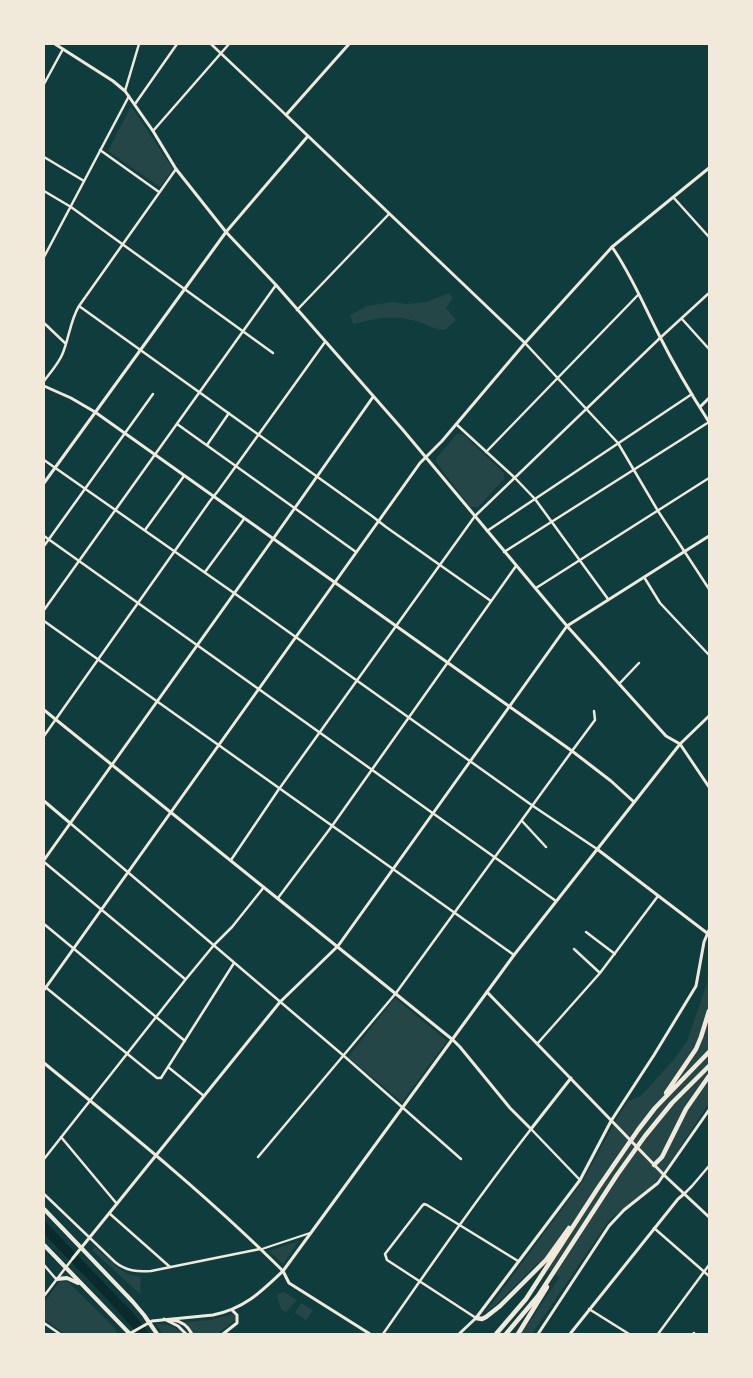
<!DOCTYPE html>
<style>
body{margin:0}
#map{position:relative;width:753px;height:1378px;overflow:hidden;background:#0f3d3e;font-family:Montserrat,sans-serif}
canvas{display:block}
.frame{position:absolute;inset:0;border:45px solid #f1e9da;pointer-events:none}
</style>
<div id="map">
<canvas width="753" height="1378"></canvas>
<div class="frame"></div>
</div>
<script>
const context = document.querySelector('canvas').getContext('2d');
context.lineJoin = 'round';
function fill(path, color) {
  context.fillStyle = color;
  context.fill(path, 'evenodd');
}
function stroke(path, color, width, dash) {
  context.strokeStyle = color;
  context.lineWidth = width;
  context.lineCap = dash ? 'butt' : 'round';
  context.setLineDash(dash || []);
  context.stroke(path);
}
fill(new Path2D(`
 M131 106 173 169 160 187 108 151Z
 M449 293 453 298 446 308 456 320 445 330C435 330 428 325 419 322 394 314 378 318 353 324L350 315 367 306 392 302 407 304 427 302Z
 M457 434H463L504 473V479L478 507H470L436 462 437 457Z
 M709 962V1103L664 1172 650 1188 610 1219 532 1334H521L560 1277 538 1263 498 1303 485 1313 582 1182 615 1122 628 1101 641 1096 676 1057 687 1041 707 983Z
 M395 998 447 1041 402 1102 348 1057Z
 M299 1241 283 1264 269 1251Z
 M95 1247 117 1267 128 1274 141 1277 140 1294 92 1250Z
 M62 1281 68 1282 115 1328 117 1334H65L44 1319V1303L59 1282Z
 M284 1292 297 1300 286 1312 281 1309 277 1295 280 1293Z
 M301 1303 313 1310 306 1320 295 1313Z
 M233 1314 235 1316V1320L217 1334H194L185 1322 210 1320Z
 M156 1324C166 1324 176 1326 182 1334H163Z`), '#244646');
fill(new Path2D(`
 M44 1220 133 1313 150 1334H138L106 1298 44 1234Z`), '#0a2a2b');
stroke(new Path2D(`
 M262 1249 310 1233`), '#f1e9da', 2);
stroke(new Path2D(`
 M211 44 286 115
 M44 84 63 49
 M125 91 139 44
 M135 104 177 44
 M153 131 229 44
 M100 150 159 192
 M44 157 84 181
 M44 191 71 207 273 353
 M673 197 709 237
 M44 257 129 96
 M79 306 372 516 386 527 491 601
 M297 310 389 214
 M682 319 709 349
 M44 323 65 343
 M525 343 618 443 658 511 709 589
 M44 381C50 373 58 364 62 355 69 339 70 321 79 306L176 169
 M177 424 356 552
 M456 424 514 477 535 499 608 599
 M207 445 229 413
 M486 452 638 295
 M44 460 234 593 533 806 597 849
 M145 530 184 476
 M487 531 692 394
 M44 536 556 901
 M44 546 153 394
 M504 552 709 422
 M205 572 244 519
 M644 577 660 603 709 655
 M536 588 709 478
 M44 610 276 285
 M44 621 514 955
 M619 684 639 663
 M44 736 210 501 218 491 325 342
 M522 821 546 847
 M70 823 344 1056 461 1159
 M231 860 279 789 475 516 660 338 709 293
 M44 862 185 979
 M278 898 332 826 516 566
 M44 924 185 1041
 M586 932 615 954
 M574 949 600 973
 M44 986 157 1078H161L234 963
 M537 1044 600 973 658 896
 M168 1067 204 1096
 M61 1137 117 1204
 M258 1157 396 993 572 751 595 720 594 711
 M44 1159 186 979 214 945 232 927 264 887
 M44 1194 115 1262C126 1271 137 1272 151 1271L260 1249
 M684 1194 692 1186 709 1166
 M109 1213 170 1267
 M654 1228 709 1276
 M44 1265 56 1279
 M44 1296 73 1258
 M589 1309 629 1334
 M476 1318 387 1260 385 1254 422 1206 424 1204 427 1205 518 1261
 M44 1323 60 1334
 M383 1334C431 1265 479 1196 531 1129L580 1180
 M658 1334 709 1265
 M693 1334 694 1333`), '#f1e9da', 2.5);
stroke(new Path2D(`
 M349 44 286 115 525 343
 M612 247C631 274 644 306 659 335 674 365 691 394 709 422
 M44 386 71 398 95 412 572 751 611 781 634 802
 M700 407 709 398
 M44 483 226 232 308 136
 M44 710 453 1040 460 1047 510 1108 531 1129 571 1078
 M44 801 70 823
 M597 849 707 933
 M44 860 273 539 373 397
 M487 992 664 1175 709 1217
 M44 1063C126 1130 208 1196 283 1271
 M73 1258 280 1002 338 946 567 626 709 536
 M459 1334 476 1318 580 1180 611 1121 654 1055 696 986 704 942 709 930
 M538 1334 609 1226 624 1210 658 1183 709 1110
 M570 1334 678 1199 684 1194`), '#f1e9da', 3);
stroke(new Path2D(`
 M55 44 113 81 125 91 153 131 176 169 226 232 276 285 403 430 567 626 666 736 680 744 709 787
 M44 990 420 463 442 441 525 343 612 247 709 168
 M283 1271 289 1283 370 1334
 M164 1319 178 1326 186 1334
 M172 1320C181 1321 188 1326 192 1334
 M129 1334 152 1321 213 1315C244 1309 261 1292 283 1271L514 955 680 744 709 716
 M223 1334 237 1323V1315L232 1310`), '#f1e9da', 3);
stroke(new Path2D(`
 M44 1209 133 1302 144 1315 157 1334
 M44 1245 130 1334
 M57 1279 67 1278 78 1283`), '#f1e9da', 4);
stroke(new Path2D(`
 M666 1093 696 1049 701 1037 709 1011
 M654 1165 662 1157 686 1109 709 1076
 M476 1318 482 1319 486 1317 500 1306 546 1260 569 1228
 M496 1334 526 1299 598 1188 638 1130 655 1108 709 1052
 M506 1334 538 1296 617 1175 645 1136 672 1103 709 1066
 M518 1334 547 1287`), '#f1e9da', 4.5);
</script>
